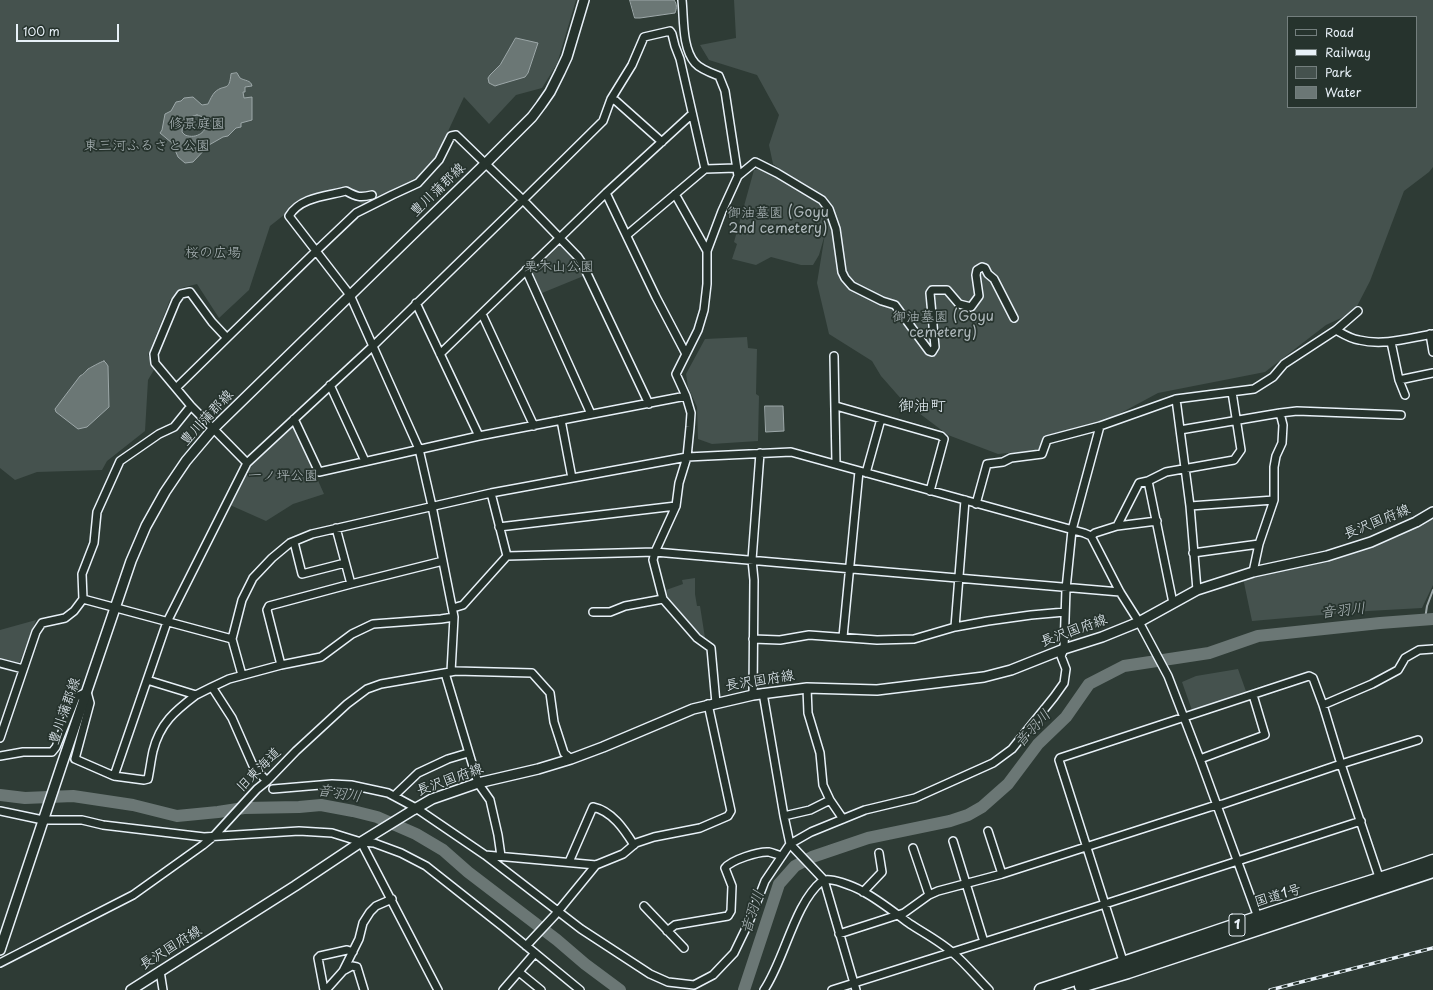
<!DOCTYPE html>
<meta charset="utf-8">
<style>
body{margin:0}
#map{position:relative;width:1433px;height:990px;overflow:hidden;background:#2e3b35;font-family:"Playpen Sans",sans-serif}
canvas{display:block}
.legend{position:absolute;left:1287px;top:16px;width:130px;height:92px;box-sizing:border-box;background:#26332d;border:1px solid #747f7e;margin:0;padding:5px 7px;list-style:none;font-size:12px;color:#e8f1f8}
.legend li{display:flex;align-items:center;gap:8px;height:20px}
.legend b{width:20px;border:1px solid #747f7e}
.scale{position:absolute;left:16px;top:24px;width:103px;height:18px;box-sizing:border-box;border:2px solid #e8f1f8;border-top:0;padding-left:5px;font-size:12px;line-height:14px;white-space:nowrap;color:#e8f1f8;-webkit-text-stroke:3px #26332d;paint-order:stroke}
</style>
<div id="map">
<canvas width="1433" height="990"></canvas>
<ul class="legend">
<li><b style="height:5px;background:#26332d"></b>Road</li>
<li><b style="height:5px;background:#e8f1f8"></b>Railway</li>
<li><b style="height:11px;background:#45524e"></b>Park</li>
<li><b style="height:11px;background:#6b7775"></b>Water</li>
</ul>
<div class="scale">100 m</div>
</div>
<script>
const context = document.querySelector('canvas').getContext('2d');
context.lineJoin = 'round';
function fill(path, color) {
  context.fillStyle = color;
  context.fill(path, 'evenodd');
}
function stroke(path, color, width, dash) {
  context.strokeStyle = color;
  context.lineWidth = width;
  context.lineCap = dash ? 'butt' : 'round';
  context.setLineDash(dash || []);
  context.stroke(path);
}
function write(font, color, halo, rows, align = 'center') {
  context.font = font + ' "Playpen Sans","Klee One",sans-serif';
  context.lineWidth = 3.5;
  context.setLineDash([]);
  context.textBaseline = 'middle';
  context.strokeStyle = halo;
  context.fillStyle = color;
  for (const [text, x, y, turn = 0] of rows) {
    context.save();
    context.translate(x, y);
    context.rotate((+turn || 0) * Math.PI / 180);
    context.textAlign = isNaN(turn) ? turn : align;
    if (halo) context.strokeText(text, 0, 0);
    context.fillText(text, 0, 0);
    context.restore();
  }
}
fill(new Path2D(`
 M0 0H576L557 64 542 88 516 95 489 124 464 97 436 157 415 181 392 191 364 205 342 191 303 200 270 226 249 290 219 318 197 284 181 288 170 300 148 355 155 368 148 380 145 431 107 461 102 470 37 472 15 480 0 468Z
 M734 0H1433V167L1429 172 1404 191 1370 281 1354 312 1326 325 1265 372 1158 393 1104 422 1044 436 1040 450 998 454 948 435 903 401 881 376 872 361 829 334 817 283 825 234 819 255 813 265H801L771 257 756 265 732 259 737 244 734 242 754 170 761 169 822 204 830 206 773 164 769 145 779 115 757 75 709 60 700 45 736 38ZM1288 17H1416V107H1288Z
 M559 242H561L581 264 586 275 542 293 531 269Z
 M747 337 748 348 757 349 756 394 759 396 758 441 712 444 698 439 697 407 688 387 686 374 705 339Z
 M293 424 324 494 293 504 266 521 230 505 251 464Z
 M1433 517V585L1422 608 1368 611 1252 621 1243 578C1310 566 1374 555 1433 517Z
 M695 578V594L697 606H700L705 638 699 634 668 597 666 590 683 584 682 580Z
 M36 620 19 664 0 660V630Z
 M1238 669 1247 694 1193 713 1182 682 1196 676Z`), '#45524e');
const water = new Path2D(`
 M630 0H674C677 4 677 8 675 13L640 18H635Z
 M516 38 538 43 528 73 525 77 498 85 495 86 489 83 488 78 490 75 500 65Z
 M237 73 240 78C245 81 251 80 252 86L245 87V92H243L244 98 252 97V120L241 123V127L236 128 228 136 223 137 209 145 193 162 185 163 178 157 172 143 160 133 162 130 165 114 171 111 176 102 181 101 184 98 193 97 202 105 208 104C210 100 212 95 215 92 225 83 229 93 231 74ZM197 115C216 119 203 142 185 135L182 132C182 123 189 116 197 115Z
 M104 361 106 363 108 366 109 407 87 427 78 429 56 412 55 409 80 376C84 374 85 372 88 369 90 368 100 362 104 361Z
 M765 406H783L784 431 766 432Z`);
fill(water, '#6b7775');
stroke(water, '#9da8a9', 1);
stroke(new Path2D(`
 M1425 619 1427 606 1433 590`), '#9da8a9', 2);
stroke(new Path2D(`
 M0 795 25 798 73 796 133 805 177 816 218 812 244 808 299 807 321 805 353 811 377 817 416 834 443 850 468 872 557 940 585 964 620 990
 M744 990 779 884 795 866 812 857 868 838 950 821 968 815 982 807 1008 784 1038 744 1066 717 1089 684 1124 666 1209 653 1258 636 1380 623 1433 619`), '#6b7775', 12);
const street = new Path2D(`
 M682 0C684 19 682 48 695 63 700 69 711 73 719 76L725 91 738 176
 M611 99 632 65 644 37 670 31 672 34 675 46 680 59 705 169 627 235
 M705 169 736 168
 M606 193 656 297 686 354
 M675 194 707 251
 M372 195C360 198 357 197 346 191 327 196 300 197 289 216L350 295 419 449 432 506 454 617 451 672
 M526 270 591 414
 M416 303 479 436
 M482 314 534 426
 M1336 330C1343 334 1351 339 1359 340 1384 346 1409 338 1433 334
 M1430 334 1433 352
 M1391 342 1399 380 1405 395
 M440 354 606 193 692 114
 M834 356 836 464
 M1399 380 1433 373
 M330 385 365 461
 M176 388 227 338
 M1176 399 1190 506 1197 590
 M649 404 582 263 578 257 523 200 603 121 611 99 616 101 662 142
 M836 406 941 436 944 439 930 491
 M294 419 319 472 479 436 686 396
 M561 420 572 478
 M1100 426 1176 399 1254 389 1273 377 1284 364 1336 330 1358 311
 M1180 430 1280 413 1297 411 1401 415
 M866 473 881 419
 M1148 481 1173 603
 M491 493 507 556
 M1190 506 1274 500
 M1117 526 1157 521
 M499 527 676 506
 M336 528 351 584
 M1091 536 1095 533 1117 526 1139 483 1148 481 1166 472 1234 460 1241 450 1232 392
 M294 542 302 574 345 563
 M1193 553 1259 544
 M443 561 351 584 269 606 267 610 281 665 321 657 352 634 373 624 441 619 454 617
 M1253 572 1259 544 1274 500V467L1276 456 1282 443 1283 425 1280 413
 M83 599 232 639
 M453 608 463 605 507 556 655 552 1120 592
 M593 612H610L625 606 663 599
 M955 627 965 500
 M843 637 859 471
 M753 639 780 640 809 635 877 640 914 639 955 627 988 621 1031 615 1065 612
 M0 663 23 669
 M445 673 478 783 490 800 498 835 501 856
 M242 675 232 639 242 600 253 578 272 558 290 543 312 534 491 493 687 457 791 452 1084 533 1091 536 1120 592 1139 622 1168 676 1200 759 1259 920
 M147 680 196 695 212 687
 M807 688 808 713 820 753 823 785 830 800 843 819
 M763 693 784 816 790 844 824 880 856 990
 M753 695 754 580 752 560 760 453
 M716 703 711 648 697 638 663 599 653 560 655 552 676 506 679 483 687 457 690 427 691 413 686 396 676 374 698 330 704 310 707 284V251L722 211 738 176 755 162 777 173 822 200 829 209 836 229 842 272 845 278 852 286 882 301 895 305 929 351 932 352 935 347 930 293 932 290H947L959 304 971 307 979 296 976 275 977 270 982 267 985 268 988 274 994 279 1014 318
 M1323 705 1372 684 1398 670 1405 658 1419 650 1433 649
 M0 738 36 632 42 623 65 618 74 611 83 599 82 574 94 543 97 512 120 461 159 434 174 427 191 406
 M0 756 23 752H52L56 747 76 697 87 692 90 703 75 759 114 776 167 622 247 463 373 346 523 200 456 135 451 136 439 160 418 183 392 195 356 213 316 251 227 338 212 322 190 292 181 294 176 301 154 354 155 363 191 406 247 463
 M1200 759 1265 735 1253 695
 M114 776 144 780 148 779C150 769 151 760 153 751 160 723 175 711 196 695
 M267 781 254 768 232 718 212 687 229 679 281 665
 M273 789 332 784 351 785 388 793 416 808 485 855 581 929 650 974 668 982 694 985 713 975 734 953 749 922 765 881 790 844 811 832 865 810 915 798 993 763 1012 749 1054 697 1064 683 1066 669 1061 656 1064 649 1066 589 1072 530 1100 426 1047 440 1042 454 1011 458 1003 462 987 464 976 504
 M394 796 418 773 448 759 468 753
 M0 811 43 820H82L103 825 204 837 299 831 332 833 361 842 374 843 401 853 426 866 502 926 580 990
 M784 816 810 810 830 800
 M988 831 1002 874
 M953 841 984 942
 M361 842 438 990
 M913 848 929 895
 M485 855 596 865 623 854 636 843 654 837 700 828 728 816 731 811 708 704
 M569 862 593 807C612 811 624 829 634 845
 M863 892 882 872 879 853
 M644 906 684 948
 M667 931 675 925 728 916 731 911 732 886 725 868C731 860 759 851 769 852 773 853 778 855 782 856
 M839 934 904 913 929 895 938 891 1002 874 1210 807 1223 804 1341 764 1418 740
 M526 946 555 915 596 865
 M0 963 133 895 203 845 214 836 257 789 267 781 296 751 347 704 367 689 381 684 456 671 532 673 550 693 554 722 564 753 571 759
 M1124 964 1059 760 1060 758 1309 676 1313 678 1323 705 1341 764 1380 880
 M160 971 163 990
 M343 971 352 966 357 967 364 990
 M519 972 541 990
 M324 990 318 958 320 956 347 950 353 952
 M326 990 343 971 359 939 363 923 370 912 376 906 392 899
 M503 990 535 953
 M764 990C785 959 794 904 822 881 829 876 855 887 862 891 879 900 895 913 910 924 924 933 941 942 953 953 966 964 977 978 989 990
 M832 990 1105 904 1361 821`);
const secondary = new Path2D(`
 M0 950 61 767 131 561 146 526 165 492 186 461 213 429 486 163 532 117 541 105 550 92 560 72 567 57 584 0
 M131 990 295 886 361 842 413 810 432 799 478 783 538 769 571 759 603 747 693 709 753 695 807 688 877 690 984 677 1011 670 1064 649 1102 637 1139 622 1197 590 1253 572 1327 556 1371 542 1416 522 1433 512`);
const highway = new Path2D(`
 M1081 986 1128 972 1433 871
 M1041 990C1113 967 1185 942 1257 918 1315 898 1375 882 1433 861`);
stroke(street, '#e8f1f8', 10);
stroke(secondary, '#e8f1f8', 12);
stroke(highway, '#e8f1f8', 15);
stroke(street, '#26332d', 7);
stroke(secondary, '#26332d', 9);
stroke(highway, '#26332d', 12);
const rail = new Path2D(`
 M1270 990 1433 948`);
stroke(rail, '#e8f1f8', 3.5);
stroke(rail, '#26332d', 2, [6]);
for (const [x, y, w] of [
 [1237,925,16]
]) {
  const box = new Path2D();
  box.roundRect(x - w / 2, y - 11, w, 22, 3);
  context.fillStyle = '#26332d';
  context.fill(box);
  stroke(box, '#e8f1f8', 1);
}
write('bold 13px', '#e8f1f8', null, [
 ["1",1237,925]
]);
write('14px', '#afb9bc', '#26332d', [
 ["修景庭園",197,124],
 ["東三河ふるさと公園",147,146],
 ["御油墓園 (Goyu",778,213],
 ["2nd cemetery)",778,229],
 ["桜の広場",213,253],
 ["栗木山公園",559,267],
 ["御油墓園 (Goyu",943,317],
 ["cemetery)",943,333],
 ["一ノ坪公園",283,476]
]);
write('14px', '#e8f1f8', '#26332d', [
 ["豊川蒲郡線",438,190,-44],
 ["豊川蒲郡線",207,418,-47],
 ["長沢国府線",1377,522,-22],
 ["長沢国府線",1074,631,-20],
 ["長沢国府線",760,681,-9],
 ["豊川蒲郡線",65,711,-71],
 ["旧東海道",259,770,-45],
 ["長沢国府線",450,780,-20],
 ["国道1号",1278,896,-17],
 ["長沢国府線",171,948,-32]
]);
write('italic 15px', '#b0babd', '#26332d', [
 ["音羽川",1343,611,-6],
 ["音羽川",1033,729,-47],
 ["音羽川",339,794,9],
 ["音羽川",753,912,-72]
]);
write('16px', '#e8f1f8', '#26332d', [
 ["御油町",922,407]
]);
</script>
